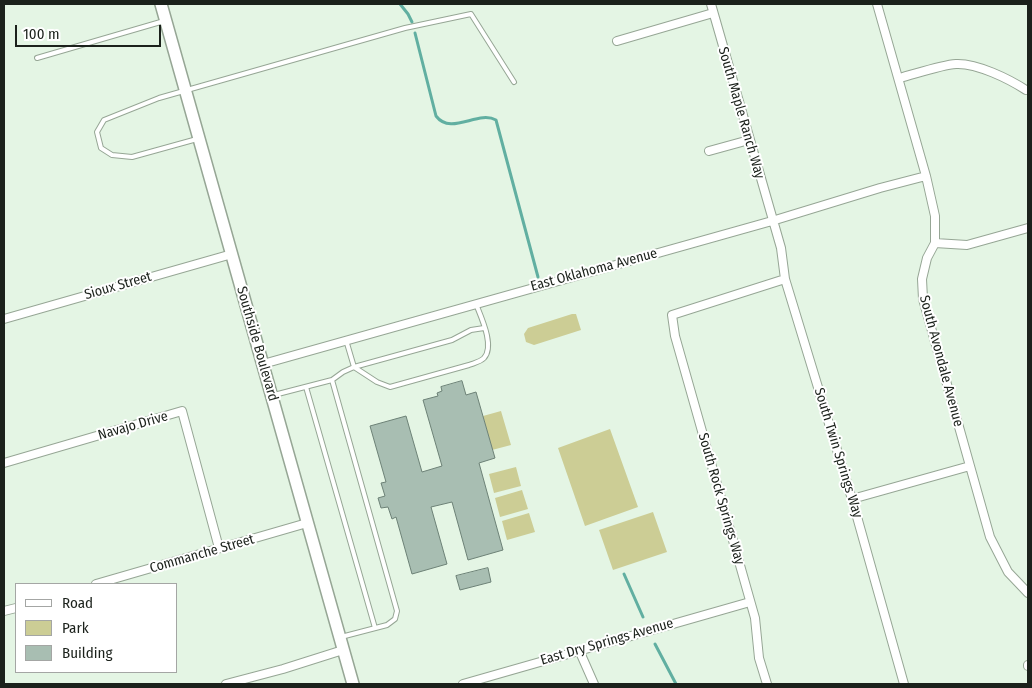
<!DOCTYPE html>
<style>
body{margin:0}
#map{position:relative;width:1032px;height:688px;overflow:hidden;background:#e4f5e4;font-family:"Fira Sans Condensed",sans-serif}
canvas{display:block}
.frame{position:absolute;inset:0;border:5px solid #1b211b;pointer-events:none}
.legend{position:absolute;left:15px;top:583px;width:162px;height:90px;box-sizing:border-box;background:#fff;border:1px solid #a4a6a4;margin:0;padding:6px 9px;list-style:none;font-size:15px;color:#1b211b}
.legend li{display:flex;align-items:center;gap:10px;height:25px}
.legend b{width:25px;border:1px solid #a4a6a4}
.scale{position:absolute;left:15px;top:25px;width:146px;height:22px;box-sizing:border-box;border:2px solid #1b211b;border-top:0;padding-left:6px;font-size:15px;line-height:18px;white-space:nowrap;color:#1b211b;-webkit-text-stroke:4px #fff;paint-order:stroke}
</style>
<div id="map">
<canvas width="1032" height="688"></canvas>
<div class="frame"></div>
<ul class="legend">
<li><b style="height:6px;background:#fff"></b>Road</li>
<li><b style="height:14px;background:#cccd95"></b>Park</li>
<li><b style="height:14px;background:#a8beb2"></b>Building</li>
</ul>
<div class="scale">100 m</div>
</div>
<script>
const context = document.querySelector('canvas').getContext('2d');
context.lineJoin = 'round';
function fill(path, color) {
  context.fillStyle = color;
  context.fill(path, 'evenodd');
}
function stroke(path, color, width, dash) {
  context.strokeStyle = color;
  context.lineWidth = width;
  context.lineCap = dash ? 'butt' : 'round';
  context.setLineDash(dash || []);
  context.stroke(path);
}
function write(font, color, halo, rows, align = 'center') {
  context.font = font + ' "Fira Sans Condensed",sans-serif';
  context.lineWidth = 4;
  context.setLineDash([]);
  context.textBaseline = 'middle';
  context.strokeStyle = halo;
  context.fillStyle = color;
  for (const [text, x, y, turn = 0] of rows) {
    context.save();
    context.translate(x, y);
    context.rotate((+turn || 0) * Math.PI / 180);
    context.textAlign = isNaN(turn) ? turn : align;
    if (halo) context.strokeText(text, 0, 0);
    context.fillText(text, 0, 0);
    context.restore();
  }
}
fill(new Path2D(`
 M572 314H576L581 330 534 345 526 342 524 334 528 328Z
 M501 411 511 445 492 450 483 416Z
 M610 429 638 507 585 526 558 448Z
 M516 467 521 486 494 493 489 474Z
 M522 490 528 509 500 517 495 498Z
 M653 512 667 552 613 570 599 530Z
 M529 513 535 532 507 540 502 521Z`), '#cccd95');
stroke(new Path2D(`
 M400 4 408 14 412 22
 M415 33 436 116C451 136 478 110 496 120L538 277
 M624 574 643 617
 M655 644 676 684`), '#61afa1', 3);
const building = new Path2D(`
 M462 381 466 395 476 392 495 458 479 463 503 550 468 560 452 502 431 507 447 564 412 574 396 517 392 519 388 507 381 508 378 498 385 496 381 483 386 482 370 426 406 416 422 472 442 466 423 400 438 396 437 393 442 391 441 387Z
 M488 568 491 582 460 590 456 576Z`);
fill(building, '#a8beb2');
stroke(building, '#6c8176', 1);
const lane = new Path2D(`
 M37 58 164 21
 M197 139 132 157 112 155 101 148 97 132 104 120 159 98 405 28 471 14 514 82
 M346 340 354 367 377 382 390 387 469 365C474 363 480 362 484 358 495 346 481 317 476 304
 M332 380 397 611 395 619 387 625 341 637
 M306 387 375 628
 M274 395 332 380 343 372 354 367 452 340 471 330 484 328`);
const street = new Path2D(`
 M711 4 781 248 785 279 852 499 904 684
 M877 4 926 176 935 216V243L927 258 922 279 923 299 990 537 1008 572 1028 593
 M617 41 713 13
 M899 78C915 74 941 65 956 64 977 63 1009 79 1026 90
 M709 151 749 140
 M935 243 967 245 1028 228
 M4 319 232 254
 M263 364 772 221 880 188 926 176
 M4 463 182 411 219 548
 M852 499 970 466
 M96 584 307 523
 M4 611 16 608
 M579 650 594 684
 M1028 665V666
 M226 684 283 669 343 650
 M463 684 750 602
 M767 684 759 658 755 618 675 336 672 315 785 279`);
const secondary = new Path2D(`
 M161 4 353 684`);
stroke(lane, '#96a695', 6);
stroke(street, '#96a695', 10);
stroke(secondary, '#96a695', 14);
stroke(lane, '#fff', 4);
stroke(street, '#fff', 8);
stroke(secondary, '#fff', 11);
write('14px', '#1b211b', '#fff', [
 ["South Maple Ranch Way",741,113,74],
 ["East Oklahoma Avenue",594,270,-15],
 ["Sioux Street",118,286,-16],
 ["Southside Boulevard",257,344,74],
 ["South Avondale Avenue",941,361,75],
 ["Navajo Drive",133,426,-16],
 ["South Twin Springs Way",838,453,73],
 ["South Rock Springs Way",721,499,74],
 ["Commanche Street",202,554,-16],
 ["East Dry Springs Avenue",607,642,-16]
]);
</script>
